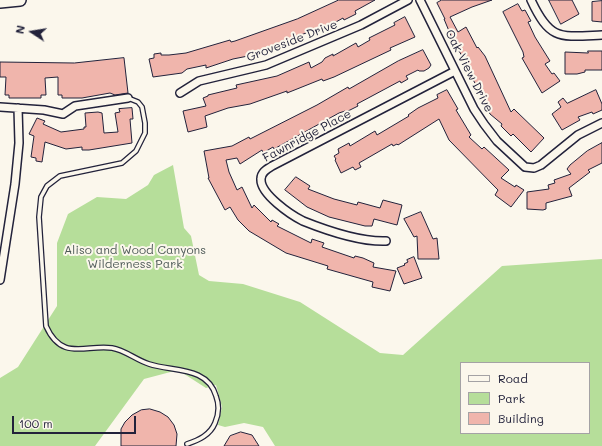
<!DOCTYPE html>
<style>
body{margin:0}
#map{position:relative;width:602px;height:446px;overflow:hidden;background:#fbf7ec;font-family:Mali,sans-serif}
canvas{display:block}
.legend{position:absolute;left:460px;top:362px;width:130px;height:72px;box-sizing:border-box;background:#fbf7ec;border:1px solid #a4a2a5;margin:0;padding:5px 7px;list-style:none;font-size:12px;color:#22223b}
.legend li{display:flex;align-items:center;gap:8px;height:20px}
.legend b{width:20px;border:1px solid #a4a2a5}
.north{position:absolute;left:12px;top:12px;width:40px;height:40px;-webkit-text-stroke:3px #fbf7ec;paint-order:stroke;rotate:282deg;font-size:11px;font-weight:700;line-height:16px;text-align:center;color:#22223b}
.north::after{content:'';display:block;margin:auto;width:14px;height:18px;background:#22223b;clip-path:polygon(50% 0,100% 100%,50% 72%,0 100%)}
.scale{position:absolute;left:12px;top:416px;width:124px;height:18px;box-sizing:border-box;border:2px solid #22223b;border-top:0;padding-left:5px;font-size:12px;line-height:14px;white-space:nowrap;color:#22223b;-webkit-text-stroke:3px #fbf7ec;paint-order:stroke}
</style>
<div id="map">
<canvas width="602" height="446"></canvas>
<ul class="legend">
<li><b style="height:5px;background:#fbf7ec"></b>Road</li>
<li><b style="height:11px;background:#b6de9a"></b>Park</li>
<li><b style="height:11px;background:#f0b5ac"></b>Building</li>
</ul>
<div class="north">N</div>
<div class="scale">100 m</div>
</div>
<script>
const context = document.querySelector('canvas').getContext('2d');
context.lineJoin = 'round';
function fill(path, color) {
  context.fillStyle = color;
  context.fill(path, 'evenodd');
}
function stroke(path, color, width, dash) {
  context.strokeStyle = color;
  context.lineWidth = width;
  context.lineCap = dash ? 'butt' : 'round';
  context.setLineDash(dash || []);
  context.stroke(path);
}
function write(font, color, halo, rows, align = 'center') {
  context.font = font + ' Mali,sans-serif';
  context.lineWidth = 4;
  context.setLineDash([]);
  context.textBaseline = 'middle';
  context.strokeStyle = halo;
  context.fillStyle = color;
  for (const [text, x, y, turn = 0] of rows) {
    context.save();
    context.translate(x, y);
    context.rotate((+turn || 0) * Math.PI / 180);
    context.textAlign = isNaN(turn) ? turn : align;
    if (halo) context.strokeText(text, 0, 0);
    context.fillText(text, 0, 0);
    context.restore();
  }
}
fill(new Path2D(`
 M173 165 184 228 191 236 199 275 209 281 243 284 300 302 380 353 403 355 502 266 602 259V446H275L263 427 244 423 225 427 218 425 222 407 216 385 206 388 178 370 144 379 95 446H0V378L18 367 57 306V243L68 214 97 197 126 199 148 185 154 175ZM461 363H589V433H461Z`), '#b6de9a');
const building = new Path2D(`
 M339 0H375L355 11 356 14 344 20 343 18 320 31 319 28 262 50 263 53 233 59 206 68V65L187 69 182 73 153 77 149 59 154 58V54L161 53V55H169L186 53 230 40 231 42 235 41 297 19Z
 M442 0H492L472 7 450 17 458 32 466 27 477 48 478 47 485 56 511 112 514 109 516 111 544 138 531 152 513 134 511 136 501 126 502 124 490 114 486 106 487 105 465 65 467 64 454 43 444 19H445L437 3Z
 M549 0H572L579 14 561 24Z
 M602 1V22L592 21V2Z
 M518 4 522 11 525 10 531 21 528 22 535 37 550 61 545 64 552 74 554 73 560 81 542 93 522 58 524 57 523 52 503 12Z
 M405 17 415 37 390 48 391 50 334 77 323 81 322 79 287 93V91L250 104 228 108 205 116 207 127 188 132 183 111 206 106 203 98 208 96V95L237 88 236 85 277 76 309 62 311 68 322 62 325 58 333 54V56L356 43 358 47 370 40 369 38 395 25 394 23Z
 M423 50 431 65 429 68 424 71H419L418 70 406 76 408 79 401 83 400 81 357 104 358 106 346 112 345 111 339 113 274 149 273 147 263 153 262 150 240 164 237 158 226 160 229 172 237 190 242 187 252 208 254 205 271 222 272 220 279 224 277 226 311 243 312 239 324 243 322 247 354 258 355 256 363 258 374 263 373 267 396 271 390 291 372 287 373 282 327 269 328 266 286 253 249 231 238 220 230 207 225 210 208 178H209L204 151 232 146 249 137 250 139 317 105 348 87 349 89 398 61Z
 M588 51H602V70H585V72L577 74H565V52L588 53Z
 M124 58 128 93 115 95 110 93 82 98H62V95H58V77L45 78 46 95H41V98H9V95H5L6 77H0V62L74 63Z
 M447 90 458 109 456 110 471 135 469 137 482 149 484 147 509 170 501 178 515 187 516 185 524 190 511 207 495 195 498 190 449 140 439 119 398 145 397 144 393 146 392 144 359 163 361 167 355 170 353 167 341 173 335 160 336 159 334 156 339 153 338 149 349 143 350 146 375 131 377 135 409 116 408 115 418 108 438 98 437 95Z
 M596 90 602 104V110L593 114 592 112 578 117 580 120 562 130 552 114 561 107 558 102 563 98 567 103Z
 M132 108 133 119H130L132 143 89 150H82V147L66 149 45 142 42 162 36 161V158L31 157 34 136 29 134 37 118 45 121 43 124 61 132 84 129V127H86L85 113 98 112 102 113 104 133 118 132 115 113 120 112 119 109Z
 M602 143V163L588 170 590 172 569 188 572 196 546 203V209L543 210 527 209V192L549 189 548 185 555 183 554 180 571 174 567 169 570 165 587 151Z
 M296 177 310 186 308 189 334 199 357 205 358 202 380 208 383 200 402 205 397 225 374 219 372 226H365L329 217 307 207 285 190Z
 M421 212 433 239 437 238 439 259H418L417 236 414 237 404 219Z
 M414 257 422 278 404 284 397 268 405 265 404 264 408 262 407 260Z
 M150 409 160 412 168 417 174 425 177 434 176 446H121V429L125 422 132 415 141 410Z
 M241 432 252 435 259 446H224L230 436Z`);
fill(building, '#f0b5ac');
stroke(building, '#22223b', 1);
const lane = new Path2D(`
 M128 98 138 102 142 107 145 123V133L136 151 122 163 60 176 47 186 41 197 39 217 46 326C62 362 86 344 112 348 125 350 136 360 149 364 173 372 207 366 216 396 219 404 219 414 215 423 210 435 199 440 187 444`);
const street = new Path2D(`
 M420 0 474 109 484 124 497 141 525 167 534 168 541 165 578 135 602 123
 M531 0C550 41 560 37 602 35
 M180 93 199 81 266 65 361 25 408 0
 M0 107 44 110 63 114 75 106 128 98
 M386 241C359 242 328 231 303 221 291 215 260 194 261 179 261 172 267 169 272 166L455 71
 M0 280 15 184 19 143 18 108`);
const secondary = new Path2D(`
 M0 2 20 0`);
stroke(lane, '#22223b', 6);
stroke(street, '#22223b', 10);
stroke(secondary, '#22223b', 14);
stroke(lane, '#fbf7ec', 3.5);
stroke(street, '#fbf7ec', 7);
stroke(secondary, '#fbf7ec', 11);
write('12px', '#22223b', '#fbf7ec', [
 ["Groveside Drive",292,41,-21],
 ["Oak View Drive",469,71,63],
 ["Fawnridge Place",307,136,-28]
]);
write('12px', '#4e5a58', '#fbf7ec', [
 ["Aliso and Wood Canyons",135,250],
 ["Wilderness Park",135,264]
]);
</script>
